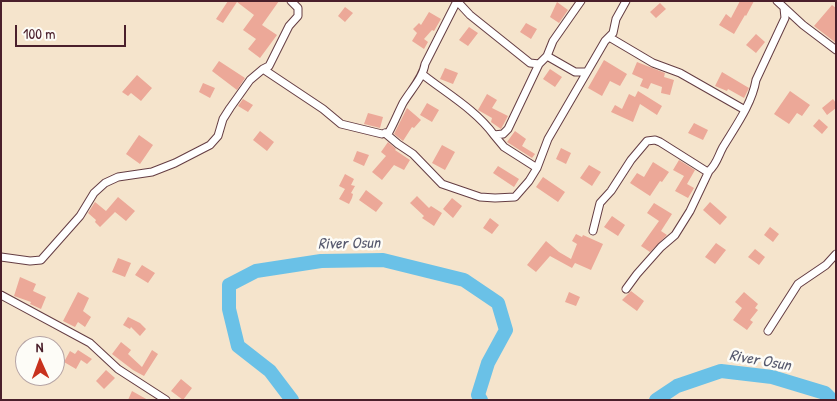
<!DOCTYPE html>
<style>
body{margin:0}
#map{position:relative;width:837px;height:401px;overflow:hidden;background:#f5e4cc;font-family:"Patrick Hand",sans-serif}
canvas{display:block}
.frame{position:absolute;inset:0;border:2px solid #4a1f2b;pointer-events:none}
.north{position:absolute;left:15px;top:336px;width:50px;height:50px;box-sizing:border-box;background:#fdfcf7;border:1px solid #b5a4a5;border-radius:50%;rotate:358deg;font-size:14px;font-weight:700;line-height:20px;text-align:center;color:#4a1f2b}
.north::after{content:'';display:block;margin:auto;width:18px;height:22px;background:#c8321e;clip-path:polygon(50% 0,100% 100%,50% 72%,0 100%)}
.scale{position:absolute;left:15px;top:25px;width:111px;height:22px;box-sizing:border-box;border:2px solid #4a1f2b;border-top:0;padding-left:6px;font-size:15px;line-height:18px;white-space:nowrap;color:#4a1f2b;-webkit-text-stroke:4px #fdfcf7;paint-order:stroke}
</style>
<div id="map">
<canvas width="837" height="401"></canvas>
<div class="frame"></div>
<div class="north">N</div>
<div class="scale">100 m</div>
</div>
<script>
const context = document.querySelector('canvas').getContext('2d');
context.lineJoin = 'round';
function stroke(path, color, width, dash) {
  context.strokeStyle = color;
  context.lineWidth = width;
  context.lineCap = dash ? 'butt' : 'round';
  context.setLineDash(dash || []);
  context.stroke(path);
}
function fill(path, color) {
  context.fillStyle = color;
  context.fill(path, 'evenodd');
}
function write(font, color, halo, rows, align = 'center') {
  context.font = font + ' "Patrick Hand",sans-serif';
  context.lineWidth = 5;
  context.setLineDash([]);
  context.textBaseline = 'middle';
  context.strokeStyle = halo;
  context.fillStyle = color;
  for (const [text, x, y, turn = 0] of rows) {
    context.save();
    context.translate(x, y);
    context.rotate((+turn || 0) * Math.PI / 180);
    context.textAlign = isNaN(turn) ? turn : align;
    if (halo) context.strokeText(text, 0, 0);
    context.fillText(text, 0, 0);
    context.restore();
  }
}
stroke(new Path2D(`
 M292 400 270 371 238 346 229 309V285L256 271 321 261 383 260 464 280 498 303 506 330 488 363 478 395 481 400
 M656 400 677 386 721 371 772 377 825 393 832 400`), '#6ac1e7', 14);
fill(new Path2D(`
 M228 1H279L262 25 277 35 260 58 248 49 256 39 243 30 254 15 237 2 223 23 216 19Z
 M740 1H754L746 16 745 15 734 34 719 25 726 14 731 18Z
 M557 2 568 10 559 23 550 17Z
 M660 3 666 9 656 18 650 12Z
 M832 5 836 8V43L814 26Z
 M345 7 353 13 345 22 338 16Z
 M429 12 441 19 434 31 432 30 424 39 428 42 424 49 412 41 417 33 413 29 419 23 421 25Z
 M526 23 537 29 531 39 520 32Z
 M469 27 478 33 468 46 459 40Z
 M756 34 765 42 756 53 746 45Z
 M604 60 627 74 620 86 610 81 602 96 588 88Z
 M219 61 245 78 237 90 212 71Z
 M637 62 665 73 664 77 674 80 670 95 661 93 662 87 651 83 648 89 640 86 643 79 632 74Z
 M445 68 458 73 453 84 440 79Z
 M550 69 562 77 555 87 543 79Z
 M722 72 749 88 744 98 728 89 727 91 715 86Z
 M137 75 152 88 141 101 131 93 128 96 122 92Z
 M203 83 215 88 210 98 199 92Z
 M638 91 662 106 657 115 640 104 633 122 611 112 615 105 622 109 629 94 635 97Z
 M790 91 810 105 802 116 797 113 789 124 774 114Z
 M487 94 497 100 492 108 508 116 501 129 491 122 492 118 478 110Z
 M243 99 253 105 248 112 238 106Z
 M833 99 836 103V108L827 115 822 108Z
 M427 103 439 110 432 122 420 115Z
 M407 108 421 120 414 128 412 127 403 141 394 134Z
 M368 113 383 117 380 128 364 124Z
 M819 119 828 127 822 134 813 126Z
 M694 123 708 130 703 140 688 133Z
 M260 131 274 142 267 151 253 140Z
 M515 131 526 139 522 146 535 154 532 158 507 142Z
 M139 135 153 145 140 164 126 154Z
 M388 142 396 149 395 150 410 160 404 170 394 165 382 180 372 172 386 156 381 152Z
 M442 145 455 152 445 170 432 163Z
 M561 148 571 153 566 164 556 159Z
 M357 151 369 155 364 166 353 161Z
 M679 160 695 170 687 184 694 188 688 198 675 191 684 176 673 170Z
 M653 162 669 172 662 182 660 181 650 196 630 183 637 173 644 177Z
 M589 165 601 172 592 186 580 178Z
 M498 166 519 179 514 187 493 173Z
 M345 174 354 179 351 185 355 186 351 193 353 194 352 198 349 204 339 199 345 189 339 186Z
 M543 177 565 192 558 202 536 187Z
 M366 190 383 203 376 212 359 200Z
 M417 196 429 208 431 206 442 213 434 226 422 218 424 216 410 203Z
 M118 197 135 211 126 221 115 212 100 227 95 222 96 220 88 213 95 202 106 211Z
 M452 198 462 206 453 218 443 209Z
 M710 202 727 217 720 225 703 210Z
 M654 203 672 214 661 231 667 235 650 252 641 246 659 221 647 213Z
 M612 216 625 225 618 236 604 227Z
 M490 218 499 225 492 234 483 228Z
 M770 227 779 234 773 242 764 235Z
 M576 234 582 237 583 235 603 244 591 270 575 263 572 268 550 256 536 272 527 265 546 241 559 252 571 259 577 244 572 241Z
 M716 243 726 250 715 264 705 257Z
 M755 249 765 257 759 265 748 257Z
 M118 258 131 263 125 277 112 272Z
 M142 265 155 273 148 283 135 275Z
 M20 277 36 284 33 291 46 297 41 309 30 304 31 302 14 296Z
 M631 291 644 301 637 311 622 300Z
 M78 292 89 298 83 311 91 317 85 327 78 322 75 327 63 321Z
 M569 292 580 297 576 306 565 302Z
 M744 292 758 304 755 308 758 310 750 320 753 322 747 330 733 320 742 308 735 302Z
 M128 317 140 323 146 329 140 336 131 327 130 329 123 325Z
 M121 342 131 350 128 354 142 367 152 350 158 354 144 376 133 370 112 354Z
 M78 350 92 359 87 364 81 360 76 369 64 362 70 351 75 354Z
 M106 370 115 378 104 389 96 381Z
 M181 379 192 388 183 400 171 391Z
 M132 391 148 400H128Z`), '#eca898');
const street = new Path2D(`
 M777 1 803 25 836 50
 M609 37 653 63 680 73 745 110
 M547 56 575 72H587L605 41 613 33 616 19 626 1
 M263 69 323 109 341 124 382 134 389 132C394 123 398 113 403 103 410 91 423 78 425 64L457 1 470 15 530 63 539 64 547 56 553 41 581 1
 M422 74C446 93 476 110 494 135L503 134 508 129 539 64
 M385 133 398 144 413 154 442 184 480 197 495 198 515 197 529 181 537 168 548 139 587 72
 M494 135 504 147 537 168
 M593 231 600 203 611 191 631 160 647 141 655 140 660 142 706 171H709C717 164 718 156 723 147 735 127 752 104 756 80L785 18 784 8
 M1 257 30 261 41 260 80 216 94 193 105 183 118 177 152 172 175 163 210 145 218 136 223 119 230 108 250 80 263 69 269 66 289 26 298 16V8L291 1
 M626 289 637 274 661 247 675 235 690 211 709 171
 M1 295 90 343 118 369 166 400
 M768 331 798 284 826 265 836 254`);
stroke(street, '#643d43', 9);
stroke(street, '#fff', 7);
write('italic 16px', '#55586d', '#fdfcf7', [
 ["River Osun",349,244,-1],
 ["River Osun",760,361,10]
]);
</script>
